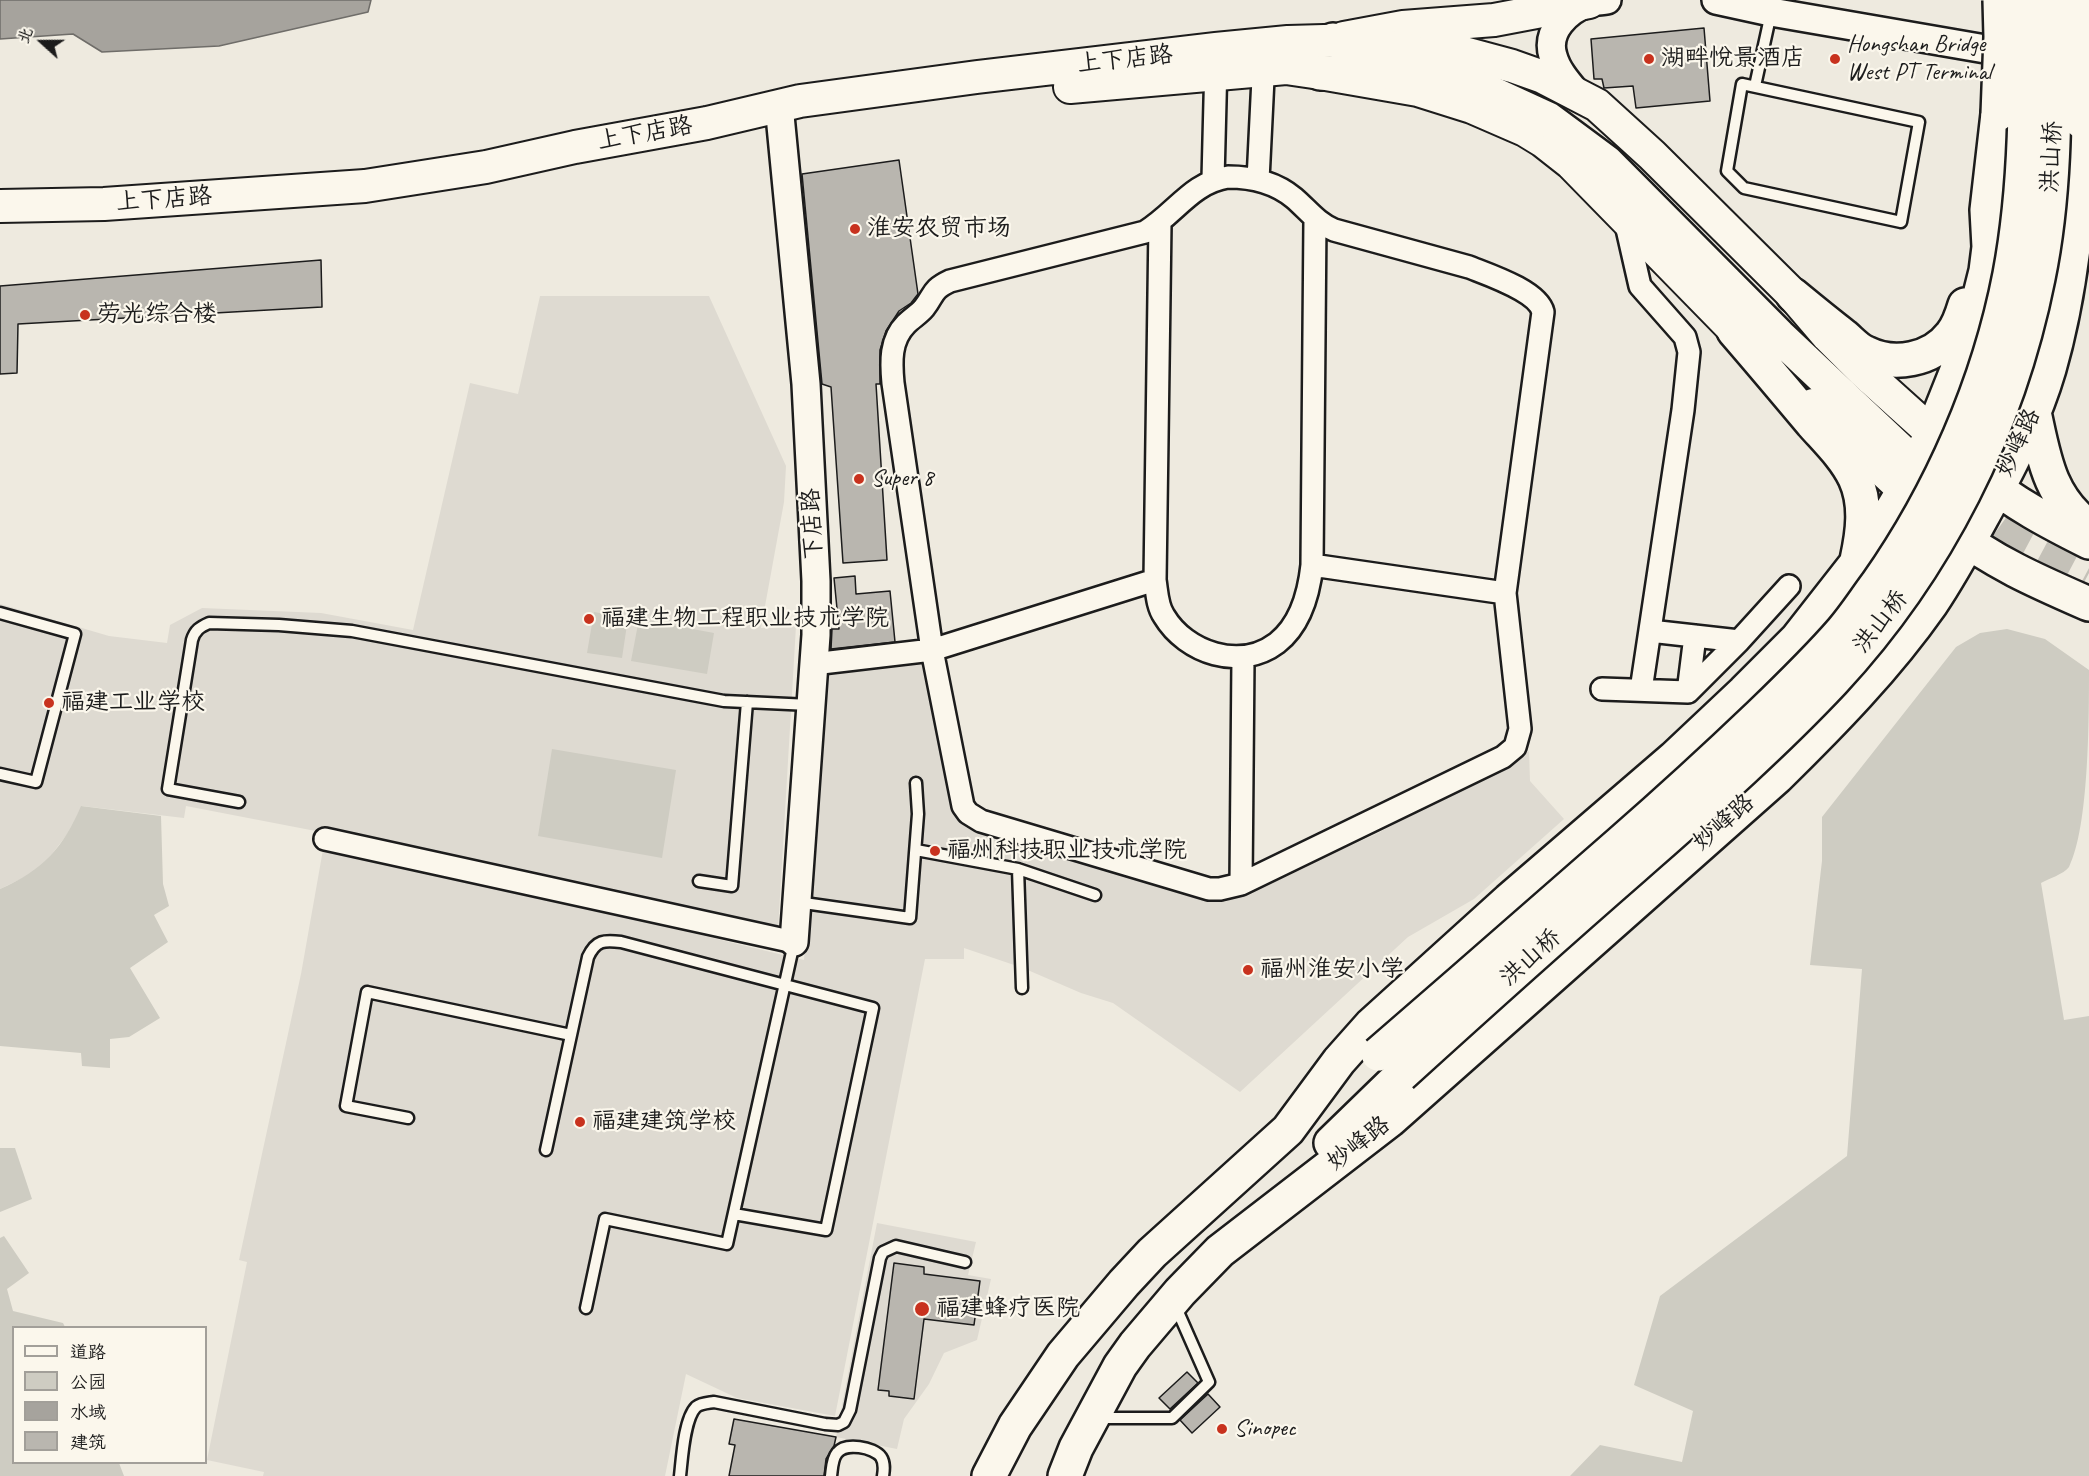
<!DOCTYPE html>
<meta charset="utf-8">
<style>
body{margin:0}
#map{position:relative;width:2089px;height:1476px;overflow:hidden;background:#eeeadf;font-family:Caveat,"LXGW WenKai TC",sans-serif}
canvas{display:block}
.legend{position:absolute;left:12px;top:1326px;width:195px;height:138px;box-sizing:border-box;background:#fbf7ec;border:2px solid #a29f99;margin:0;padding:8px 10px;list-style:none;font-size:18px;color:#1c1c1c}
.legend li{display:flex;align-items:center;gap:12px;height:30px}
.legend b{width:30px;border:2px solid #a29f99}
.north{position:absolute;left:12px;top:12px;width:60px;height:60px;-webkit-text-stroke:4px #fbf7ec;paint-order:stroke;rotate:291deg;font-size:16px;font-weight:700;line-height:24px;text-align:center;color:#1c1c1c}
.north::after{content:'';display:block;margin:auto;width:21px;height:27px;background:#1c1c1c;clip-path:polygon(50% 0,100% 100%,50% 72%,0 100%)}
</style>
<div id="map">
<canvas width="2089" height="1476"></canvas>
<ul class="legend">
<li><b style="height:8px;background:#fbf7ec"></b>道路</li>
<li><b style="height:16px;background:#ceccc2"></b>公园</li>
<li><b style="height:16px;background:#a6a39d"></b>水域</li>
<li><b style="height:16px;background:#b9b6af"></b>建筑</li>
</ul>
<div class="north">北</div>
</div>
<script>
const context = document.querySelector('canvas').getContext('2d');
context.lineJoin = 'round';
function fill(path, color) {
  context.fillStyle = color;
  context.fill(path, 'evenodd');
}
function stroke(path, color, width, dash) {
  context.strokeStyle = color;
  context.lineWidth = width;
  context.lineCap = dash ? 'butt' : 'round';
  context.setLineDash(dash || []);
  context.stroke(path);
}
function write(font, color, halo, rows, align = 'center') {
  context.font = font + ' Caveat,"LXGW WenKai TC",sans-serif';
  context.lineWidth = 4.5;
  context.setLineDash([]);
  context.textBaseline = 'middle';
  context.strokeStyle = halo;
  context.fillStyle = color;
  for (const [text, x, y, turn = 0] of rows) {
    context.save();
    context.translate(x, y);
    context.rotate((+turn || 0) * Math.PI / 180);
    context.textAlign = isNaN(turn) ? turn : align;
    if (halo) context.strokeText(text, 0, 0);
    context.fillText(text, 0, 0);
    context.restore();
  }
}
fill(new Path2D(`
 M540 296H709L786 466 784 502 761 628 796 626 778 930 326 833 186 806 184 818 82 806 72 828 45 863 27 876 0 889V604L109 636 167 643 170 625 202 608 321 613 413 630 470 383 518 394Z
 M922 659 964 823 1225 902 1374 835 1529 751 1530 781 1564 819 1474 899 1408 937 1240 1092 1113 1003 1081 993 1023 968 964 948V959H925L835 1416 737 1398 686 1374 665 1476H263L264 1472 207 1460 247 1262 239 1260 301 974 324 844 804 960 823 671Z
 M877 1223 976 1242 968 1275 991 1279 977 1340 944 1353 929 1384 904 1419 897 1449 836 1437Z`), '#dedad1');
fill(new Path2D(`
 M594 612 628 618 622 658 587 653Z
 M639 619 714 633 707 674 631 661Z
 M2007 629 2045 639 2089 670C2089 719 2089 827 2069 867 2064 874 2048 879 2041 883L2064 1020 2089 1016V1476H1570L1600 1445 1682 1462 1693 1411 1634 1385 1660 1296 1847 1156 1862 969 1810 965 1822 861V817L1956 647 1980 633Z
 M552 749 676 770 662 858 538 836Z
 M81 806 161 816 163 884 169 906 154 915 168 942 130 968 160 1018 129 1037 110 1039V1068L82 1066 81 1053 0 1046V889C43 870 63 848 81 806Z
 M0 1148H15L32 1199 0 1212Z
 M4 1236 29 1273 7 1289 13 1311 63 1323 65 1327 14 1328V1462L119 1463 124 1476H0V1238Z`), '#ceccc2');
const water = new Path2D(`
 M0 0H371L368 12 219 46 102 52 73 34 0 39Z`);
fill(water, '#a6a39d');
stroke(water, '#6f6d69', 1.5);
const building = new Path2D(`
 M1704 28 1710 101 1636 108 1633 86 1604 88 1602 79H1594L1591 39Z
 M899 160 918 294 911 303 899 311 886 331 880 350V384H876L887 560 843 563 831 387 822 384 802 174Z
 M321 260 322 307 18 324 17 373 0 374V286Z
 M855 576 856 594 890 591 895 642 831 649 832 629H839L834 578Z
 M894 1263 924 1267V1274L980 1281 974 1325 924 1319 914 1399 889 1396V1391L878 1390Z
 M1187 1372 1198 1383 1170 1409 1159 1398Z
 M1208 1394 1220 1407 1192 1433 1180 1420Z
 M734 1419 836 1437 834 1446 826 1459 824 1476H729L735 1445 729 1444Z`);
fill(building, '#b9b6af');
stroke(building, '#1c1c1c', 1.5);
stroke(new Path2D(`
 M1962 495 2019 536 2089 573`), '#c4c1b8', 33, [33, 16]);
const service = new Path2D(`
 M1742 84 1919 122 1901 222 1744 188 1727 171Z
 M1755 86 1771 13
 M0 613 75 634 36 782 0 774
 M239 802 168 789 192 640C195 630 200 627 209 623L279 625 352 631 724 701 810 705
 M916 850 1018 869 1095 895
 M1018 869 1022 988
 M699 881 732 886 747 702
 M797 902 910 918 918 814 916 783
 M408 1118 346 1106 367 992 571 1035
 M546 1150 588 957C596 940 604 940 621 942L873 1008 826 1230 734 1214
 M586 1308 605 1219 727 1244 794 943
 M1098 1418H1172L1209 1382 1175 1305
 M680 1476C682 1459 684 1419 696 1407 701 1403 708 1403 714 1402L825 1424 838 1425 844 1422 850 1410 880 1258 883 1252 896 1246 965 1262
 M831 1476C832 1469 832 1459 837 1453 845 1442 874 1447 881 1457 885 1463 884 1470 883 1476`);
const minor = new Path2D(`
 M1228 177C1252 177 1276 183 1294 198 1308 210 1317 223 1334 230L1469 267C1489 275 1538 291 1543 312L1505 593 1520 729 1515 747 1503 757 1241 884 1220 889H1209L981 821 968 813 963 806 932 650 893 383C891 362 890 340 906 324 912 318 919 314 924 308 935 294 931 290 950 281L1145 232C1176 213 1191 183 1228 177Z
 M1213 179 1216 62
 M1258 180 1264 58
 M1625 220 1640 286 1685 337 1689 352 1683 410 1641 690
 M1160 223 1155 580C1157 592 1157 606 1164 616 1186 653 1240 671 1277 643 1300 625 1309 593 1312 565L1315 219
 M1312 565 1505 593
 M1650 631 1739 641 1789 586
 M813 664 932 650 1155 580
 M1602 689 1688 692 1695 636
 M1688 692 1739 641
 M325 839 794 942
 M1241 884 1243 658`);
const tertiary = new Path2D(`
 M1716 0 1771 12 2020 55
 M1578 95C1568 83 1557 71 1553 56 1545 31 1568 10 1588 3 1594 1 1601 1 1607 0
 M779 105 806 384 816 581V635L794 942`);
const secondary = new Path2D(`
 M1344 38 1403 27 1494 20 1589 2
 M1413 42 1434 45 1512 66 1543 77 1597 105 1652 155 1793 295 1828 336 1862 370 1932 433
 M1070 87 1286 68 1320 73 1418 90 1472 107 1525 130 1543 141 1571 163 1752 348
 M0 206 104 204 365 186 486 167 575 147 707 123 800 101 977 77 1216 49 1288 42 1360 40
 M1813 405 1904 490`);
const primary = new Path2D(`
 M1333 40 1401 49 1442 61
 M1320 73 1426 72 1458 80 1487 91 1548 119 1606 162 1779 336 1902 452
 M1793 295C1810 309 1827 323 1844 336 1851 342 1858 350 1866 353 1894 367 1932 360 1951 335 1958 327 1962 315 1965 305
 M1734 331C1760 361 1786 392 1812 423 1827 440 1845 457 1855 478 1867 504 1863 533 1857 560
 M2034 412C2044 458 2049 497 2089 527
 M1981 476C2013 503 2051 523 2089 542
 M1951 529C1992 562 2041 583 2089 604
 M1331 1143 1401 1075
 M989 1476 1015 1426 1063 1355 1124 1283 1152 1253 1288 1130 1339 1061 1371 1025 1509 900 1674 758 1744 692 1797 639 1873 542 1904 490 1932 433 1968 343 1986 271 1989 247 1987 210 1998 114
 M1065 1476 1076 1448 1120 1366 1135 1345 1180 1292 1220 1251 1390 1120 1777 777C1832 723 1886 668 1931 604 1952 573 1970 539 1988 506 2012 462 2035 417 2049 369 2072 289 2080 204 2082 122`);
stroke(service, '#1c1c1c', 15);
stroke(minor, '#1c1c1c', 26);
stroke(tertiary, '#1c1c1c', 32);
stroke(secondary, '#1c1c1c', 36);
stroke(primary, '#1c1c1c', 38);
stroke(service, '#fbf7ec', 10);
stroke(minor, '#fbf7ec', 21);
stroke(tertiary, '#fbf7ec', 27);
stroke(secondary, '#fbf7ec', 32);
stroke(primary, '#fbf7ec', 33);
const primaryBridge = new Path2D(`
 M2079 0 2082 122
 M1998 114 2001 37 2000 0
 M1378 1054C1459 984 1539 914 1620 843 1667 802 1714 759 1760 715 1788 688 1816 661 1842 631 1855 616 1865 600 1877 584 1941 493 1989 383 2010 274 2027 184 2026 91 2025 0
 M1401 1075C1478 1005 1556 935 1634 867 1702 807 1771 747 1833 681 1937 569 2008 428 2038 278 2057 186 2054 93 2054 0`);
stroke(primaryBridge, '#1c1c1c', 38, []);
stroke(primaryBridge, '#fbf7ec', 33);
for (const [x, y, r, color] of [
 [1649,59,6,"#c8321e"],
 [1835,59,6,"#c8321e"],
 [855,229,6,"#c8321e"],
 [85,315,6,"#c8321e"],
 [859,479,6,"#c8321e"],
 [589,619,6,"#c8321e"],
 [49,703,6,"#c8321e"],
 [935,851,6,"#c8321e"],
 [1248,970,6,"#c8321e"],
 [580,1122,6,"#c8321e"],
 [922,1309,8,"#c8321e"],
 [1222,1429,6,"#c8321e"]
]) {
  const dot = new Path2D();
  dot.arc(x, y, r, 0, 2 * Math.PI);
  context.fillStyle = color;
  context.fill(dot);
  stroke(dot, '#fbf7ec', 2);
}
write('24px', '#1c1c1c', '#fbf7ec', [
 ["Hongshan Bridge",1847,45],
 ["West PT Terminal",1847,73],
 ["湖畔悦景酒店",1661,59],
 ["淮安农贸市场",867,229],
 ["劳光综合楼",97,315],
 ["Super 8",871,479],
 ["福建生物工程职业技术学院",601,619],
 ["福建工业学校",61,703],
 ["福州科技职业技术学院",947,851],
 ["福州淮安小学",1260,970],
 ["福建建筑学校",592,1122],
 ["福建蜂疗医院",936,1309],
 ["Sinopec",1234,1429]
], 'left');
write('24px', '#1c1c1c', '#fbf7ec', [
 ["上下店路",1125,60,-6],
 ["上下店路",645,134,-10],
 ["洪山桥",2052,157,-87],
 ["上下店路",164,200,-4],
 ["妙峰路",2019,443,-65],
 ["下店路",813,524,-93],
 ["洪山桥",1881,622,-52],
 ["妙峰路",1724,823,-41],
 ["洪山桥",1531,958,-42],
 ["妙峰路",1359,1144,-38]
]);
</script>
